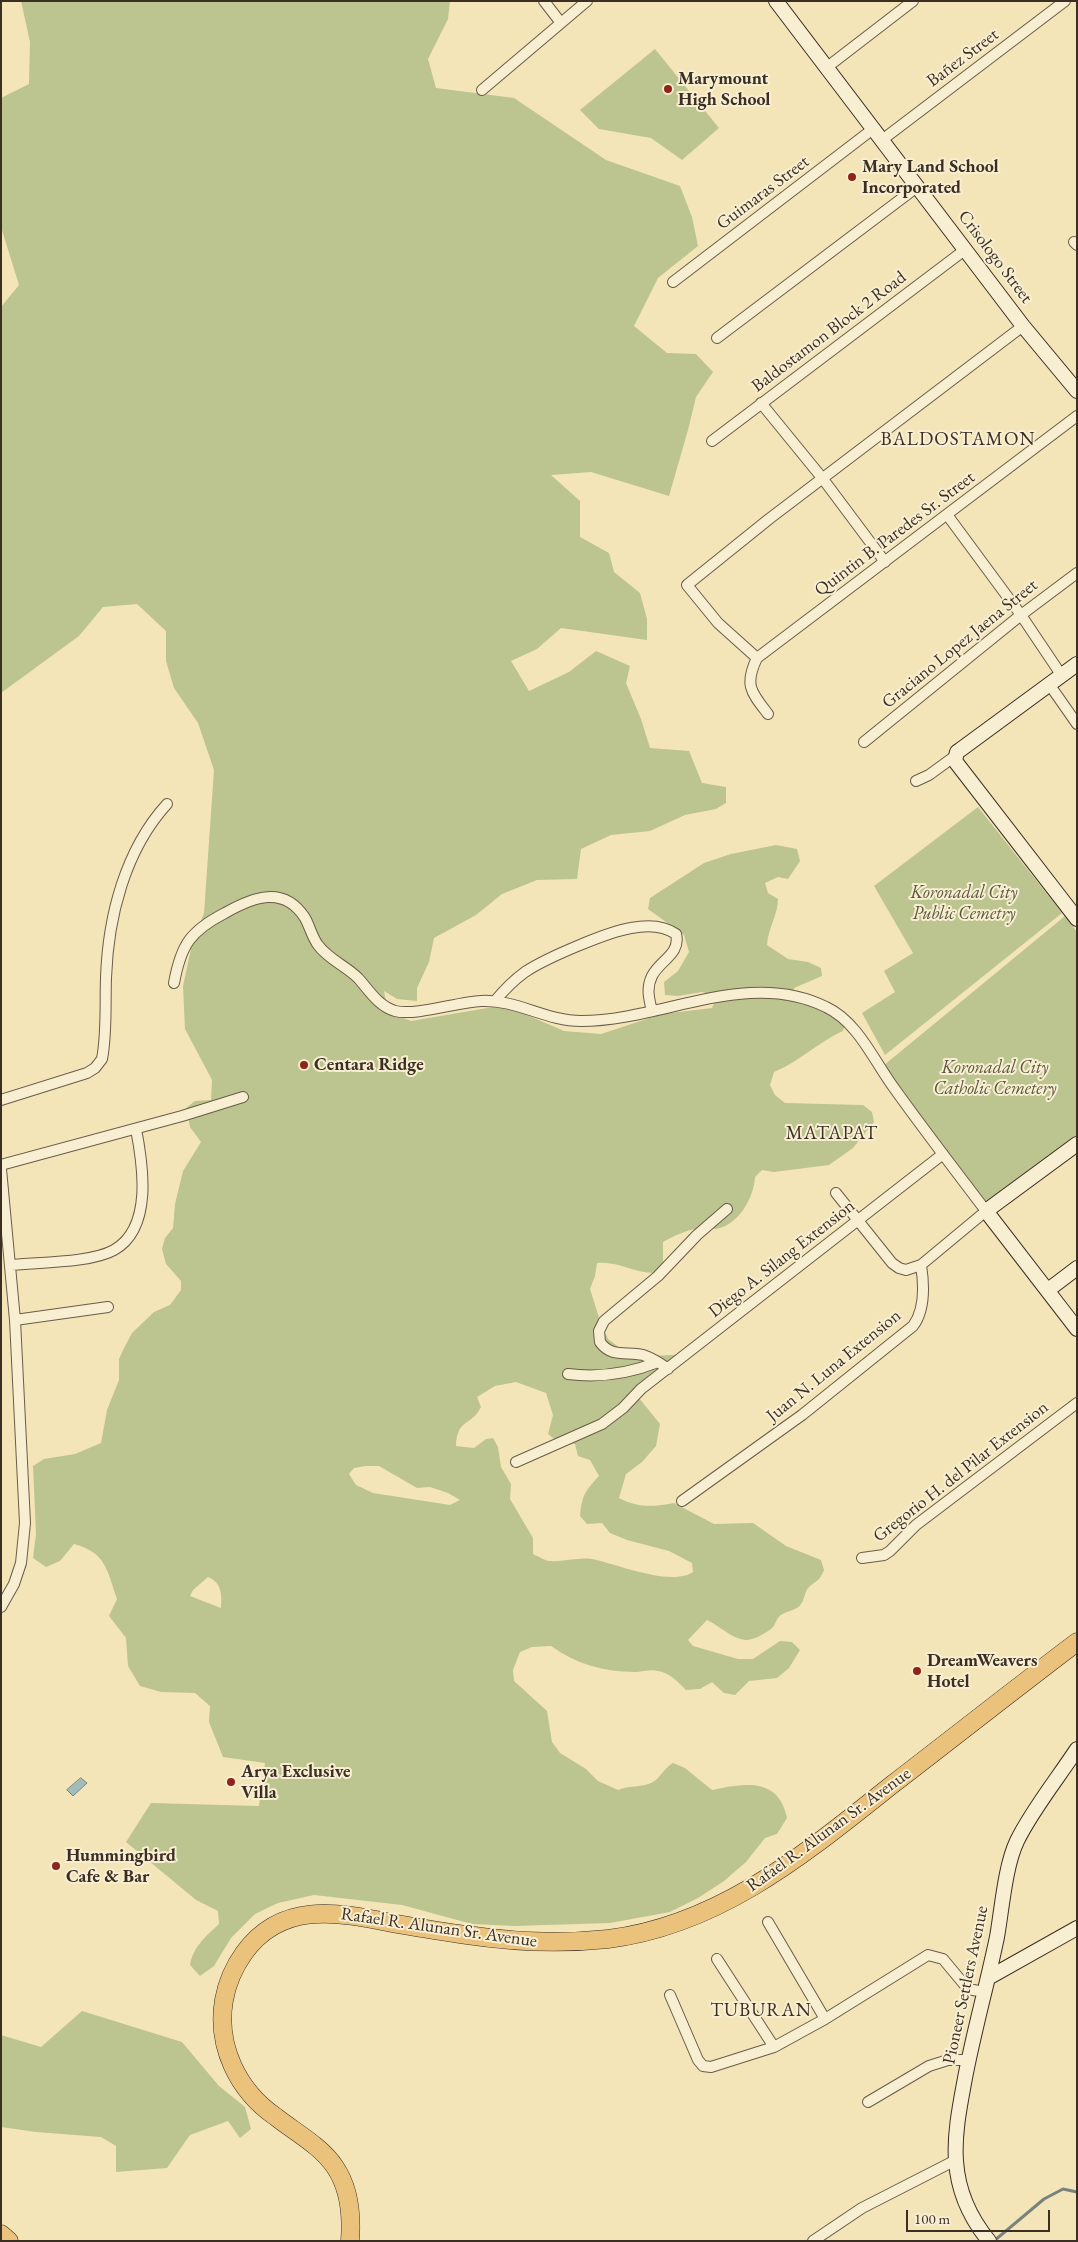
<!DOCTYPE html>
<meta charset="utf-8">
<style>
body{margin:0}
#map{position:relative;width:1078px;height:2242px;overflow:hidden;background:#f4e5b9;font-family:"EB Garamond",serif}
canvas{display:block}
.frame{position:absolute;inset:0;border:2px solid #3b2e23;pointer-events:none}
.scale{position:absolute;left:906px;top:2210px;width:144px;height:22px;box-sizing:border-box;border:2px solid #3b2e23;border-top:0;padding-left:6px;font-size:15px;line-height:18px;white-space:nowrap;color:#3b2e23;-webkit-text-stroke:4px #f8eed2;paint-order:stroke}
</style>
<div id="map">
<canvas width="1078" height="2242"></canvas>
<div class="frame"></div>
<div class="scale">100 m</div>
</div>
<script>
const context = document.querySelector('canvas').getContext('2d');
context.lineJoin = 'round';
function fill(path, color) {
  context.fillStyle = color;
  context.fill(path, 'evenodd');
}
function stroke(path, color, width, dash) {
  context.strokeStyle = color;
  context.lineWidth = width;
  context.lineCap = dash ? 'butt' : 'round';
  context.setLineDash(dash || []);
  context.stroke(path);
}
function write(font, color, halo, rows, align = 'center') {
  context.font = font + ' "EB Garamond",serif';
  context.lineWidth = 4;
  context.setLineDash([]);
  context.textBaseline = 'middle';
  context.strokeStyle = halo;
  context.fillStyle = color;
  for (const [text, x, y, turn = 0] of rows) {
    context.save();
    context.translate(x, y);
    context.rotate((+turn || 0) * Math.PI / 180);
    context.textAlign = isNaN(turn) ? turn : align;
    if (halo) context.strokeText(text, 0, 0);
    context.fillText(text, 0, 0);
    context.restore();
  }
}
fill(new Path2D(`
 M21 1H450L448 19 428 59 436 88 514 98 606 160 680 186 692 217 698 246 658 278 634 326 667 353 696 354 713 372 696 397 688 430 669 496 591 472 551 475 580 501V537L609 553 614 572 640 593 647 619V640L561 628 537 649 511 661 529 691 569 672 596 651 630 666 626 683 641 719 650 748 689 751 702 783 726 787V803L716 809 685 815 650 831 611 835 581 849 577 879 537 880 502 894 476 915 434 938 429 962 417 988V1001L397 999 384 991 388 1012 411 1021 499 1006 520 1012 564 1031 601 1034 662 1014 712 1008 717 996 702 992 678 996 665 995 664 982 678 971 689 952 684 935 648 909 650 898 704 863 731 854 776 845 797 849 800 861 788 879 778 877 765 883 768 893 778 899C778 915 768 928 767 945L788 959 808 962 821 968 822 976 794 988 793 1000 829 1014 845 1024 843 1031C818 1042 799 1062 774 1072L770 1085 775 1095 785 1103 863 1105 872 1112 874 1122 853 1148 829 1165 774 1172 762 1170 755 1177C754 1197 740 1222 720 1228 714 1230 706 1228 700 1228 687 1230 675 1235 663 1242V1264L656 1273C636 1274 619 1261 597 1263L595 1276 590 1289 601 1324 608 1339 632 1357 690 1354 639 1398 660 1424 656 1446 642 1462 626 1474 619 1498C638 1508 653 1507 674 1503L714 1524 753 1523 786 1546 821 1560 824 1570C819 1582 818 1579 809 1587 804 1592 805 1599 801 1604 797 1611 787 1610 781 1615 776 1619 776 1623 773 1627 767 1633 752 1641 745 1640 731 1638 720 1626 707 1620L688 1640 693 1646 738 1659H753L780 1641 792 1642 800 1650 789 1668 777 1678 749 1681 735 1695 724 1693 712 1682 700 1689 686 1690C678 1682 670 1673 658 1671 651 1669 642 1672 635 1672 604 1672 576 1664 551 1646L532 1647 520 1652 513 1670 514 1681 547 1711 552 1742 560 1753 586 1769 598 1781 618 1790C629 1785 643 1788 653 1782 661 1777 664 1768 673 1763L685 1768 712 1790C744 1783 779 1777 787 1818L777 1834 765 1838 746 1862 724 1881 698 1898 670 1912 610 1923 515 1926 472 1924 402 1905 314 1895 278 1903 255 1914 231 1938 214 1966 200 1976 190 1965C193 1947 206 1936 219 1924L218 1911 196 1900 126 1842 151 1803 259 1806 265 1763 223 1757 209 1722 210 1706 195 1693 161 1692 140 1686 128 1666 126 1638 109 1616 117 1599C107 1571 107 1553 74 1544L60 1561 46 1567 33 1558 36 1534 33 1466 44 1459 75 1454 101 1443 107 1410 119 1380V1359L124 1348 132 1333 154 1312 170 1305 181 1290V1281L166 1264 162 1249 165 1238 173 1228 175 1204 183 1171 201 1142 190 1127 186 1108 195 1101 211 1100 212 1080 185 1029 183 986 192 944 204 913 214 770 198 723 174 688 166 661V631L137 604 103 607 79 636 1 693V307L19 285 1 227V98L29 84 30 42ZM516 1382 546 1393 553 1415 548 1434 558 1442 575 1444 578 1456 590 1460 599 1476C585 1491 582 1495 580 1516L587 1524 602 1523 610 1533 627 1540 669 1551 692 1563 693 1572C671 1587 617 1564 592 1559 578 1557 564 1562 550 1561 545 1561 538 1556 533 1554V1538L510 1499 511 1484 501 1467 498 1447 493 1438 486 1439 474 1448 456 1446C457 1418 471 1427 481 1407L477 1397 495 1386ZM366 1466H379L417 1488 430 1487 448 1493 460 1500 450 1505 373 1493 356 1485 349 1474 354 1468ZM208 1577C222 1583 222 1595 221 1608L190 1596 193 1590Z
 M655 49 719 128 682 160 651 138 599 129 580 110Z
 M978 807 1062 913 885 1055 862 1013 895 992 884 971 913 953 874 886Z
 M1065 916 1077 932V1136L988 1206 883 1066Z
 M82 2011 182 2042 219 2086 245 2107 251 2129 240 2138 228 2121 190 2135 167 2168 116 2172V2146L101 2137 36 2132 1 2127V2035L41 2047Z`), '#bcc48f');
const water = new Path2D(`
 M81 1778 87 1783 73 1796 67 1790Z`);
fill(water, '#a1bcba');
stroke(water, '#78837e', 1);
stroke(new Path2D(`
 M994 2241 1044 2199 1063 2189 1077 2192`), '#78837e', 3);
const street = new Path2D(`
 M544 1 561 23
 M826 68 913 1
 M482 90 587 1
 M882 140 1065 1
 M1074 242 1077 245
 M673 282 873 129
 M717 338 917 187
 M761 403 823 479 885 562
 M712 441 966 249
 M948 516 1021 615 1062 676
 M757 658 718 623 687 585 769 519 1023 326
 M1049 684 1077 724
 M768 714C751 692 744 685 757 658L1077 416
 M864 742 1021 615 1077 573
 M916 781 929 775 955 756
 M174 983C181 945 190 931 225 913 253 897 284 885 305 918 310 927 312 937 318 945 328 959 346 966 358 978 369 990 378 1006 395 1011 417 1016 457 1002 481 1001 516 999 546 1021 581 1021 662 1021 748 968 826 1007 858 1022 874 1061 894 1088 924 1130 955 1170 986 1211L921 1265 906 1270 899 1268 892 1263 836 1193
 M495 1001C504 990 514 980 525 972 546 958 607 932 631 928 646 925 663 925 676 934 681 954 660 960 652 976 646 988 649 999 652 1011
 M1 1100 87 1073 95 1068 102 1059C107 1033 105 1005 106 978 108 917 125 850 167 804
 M1 1165 182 1116 243 1097
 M1 1169 15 1320 25 1523 21 1563 14 1584 1 1607
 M11 1265C38 1262 91 1263 114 1250 153 1228 143 1165 136 1129
 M15 1320 108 1307
 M668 1369C660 1363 652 1358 643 1355 627 1351 611 1358 600 1342L599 1331 604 1321 658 1276 697 1235 727 1209
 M568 1374C600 1378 628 1374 658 1362
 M516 1462 602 1424 623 1408 641 1389 943 1154
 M682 1501 802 1415 913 1326C925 1310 924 1284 921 1265
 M862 1558 884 1555 890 1551 916 1525 1077 1403
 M768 1922 825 2019
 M717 1959 774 2047
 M670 1995 698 2060 703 2066 711 2067 774 2047 825 2019 928 1955 943 1959 968 1989 984 1992
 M868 2102 929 2066 948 2060H969
 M813 2241 862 2208 956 2160`);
const secondary = new Path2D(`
 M776 1 1023 326 1077 391
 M1077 664 960 750 957 752 955 761 1077 919
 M1077 1144 986 1211 1077 1329
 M1048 1290 1077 1268
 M988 1978 1077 1928
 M989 2241C970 2218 958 2191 956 2161 954 2134 960 2105 965 2078 974 2031 987 1985 997 1937 1002 1909 1005 1866 1017 1841 1032 1810 1058 1778 1077 1749`);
const highway = new Path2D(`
 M1 2234 9 2241
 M350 2241C352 2215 350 2189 335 2167 321 2146 295 2132 276 2117 238 2091 216 2046 224 2000 227 1983 234 1967 244 1953 283 1899 341 1913 397 1924 420 1928 444 1932 467 1935 514 1942 561 1944 608 1939 721 1925 807 1852 893 1784 954 1737 1015 1689 1077 1642`);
stroke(street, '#695c48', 12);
stroke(secondary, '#3b2e23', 16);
stroke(highway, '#3b2e23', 19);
stroke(street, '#f8eed2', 10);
stroke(secondary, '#f8eed2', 14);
stroke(highway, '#eac27c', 18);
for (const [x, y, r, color] of [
 [668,89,5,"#8f2418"],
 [852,177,5,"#8f2418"],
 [304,1065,5,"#8f2418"],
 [917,1671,5,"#8f2418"],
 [231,1782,5,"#8f2418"],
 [56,1866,5,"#8f2418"]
]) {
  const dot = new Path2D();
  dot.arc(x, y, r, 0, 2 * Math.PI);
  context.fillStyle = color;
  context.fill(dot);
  stroke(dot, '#f8eed2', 2);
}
write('18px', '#3b2e23', '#f8eed2', [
 ["Bañez Street",963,58,-37],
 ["Guimaras Street",763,193,-37],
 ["Crisologo Street",995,257,53],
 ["Baldostamon Block 2 Road",829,332,-37],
 ["Quintin B. Paredes Sr. Street",895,534,-37],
 ["Graciano Lopez Jaena Street",960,644,-39],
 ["Diego A. Silang Extension",782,1259,-38],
 ["Juan N. Luna Extension",834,1366,-39],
 ["Gregorio H. del Pilar Extension",961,1472,-38],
 ["Rafael R. Alunan Sr. Avenue",829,1830,-36],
 ["Rafael R. Alunan Sr. Avenue",439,1928,8],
 ["Pioneer Settlers Avenue",966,1985,-78]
]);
write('bold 18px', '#3b2e23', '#f8eed2', [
 ["Marymount",678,79],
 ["High School",678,100],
 ["Mary Land School",862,167],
 ["Incorporated",862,188],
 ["Centara Ridge",314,1065],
 ["DreamWeavers",927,1661],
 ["Hotel",927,1682],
 ["Arya Exclusive",241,1772],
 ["Villa",241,1793],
 ["Hummingbird",66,1856],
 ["Cafe & Bar",66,1877]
], 'left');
write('italic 18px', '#5b543e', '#f8eed2', [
 ["Koronadal City",964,893],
 ["Public Cemetry",964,914],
 ["Koronadal City",995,1068],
 ["Catholic Cemetery",995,1089]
]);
context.letterSpacing = '1px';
write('19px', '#3b2e23', '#f8eed2', [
 ["BALDOSTAMON",958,440],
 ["MATAPAT",832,1134],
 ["TUBURAN",761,2011]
]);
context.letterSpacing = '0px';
</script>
